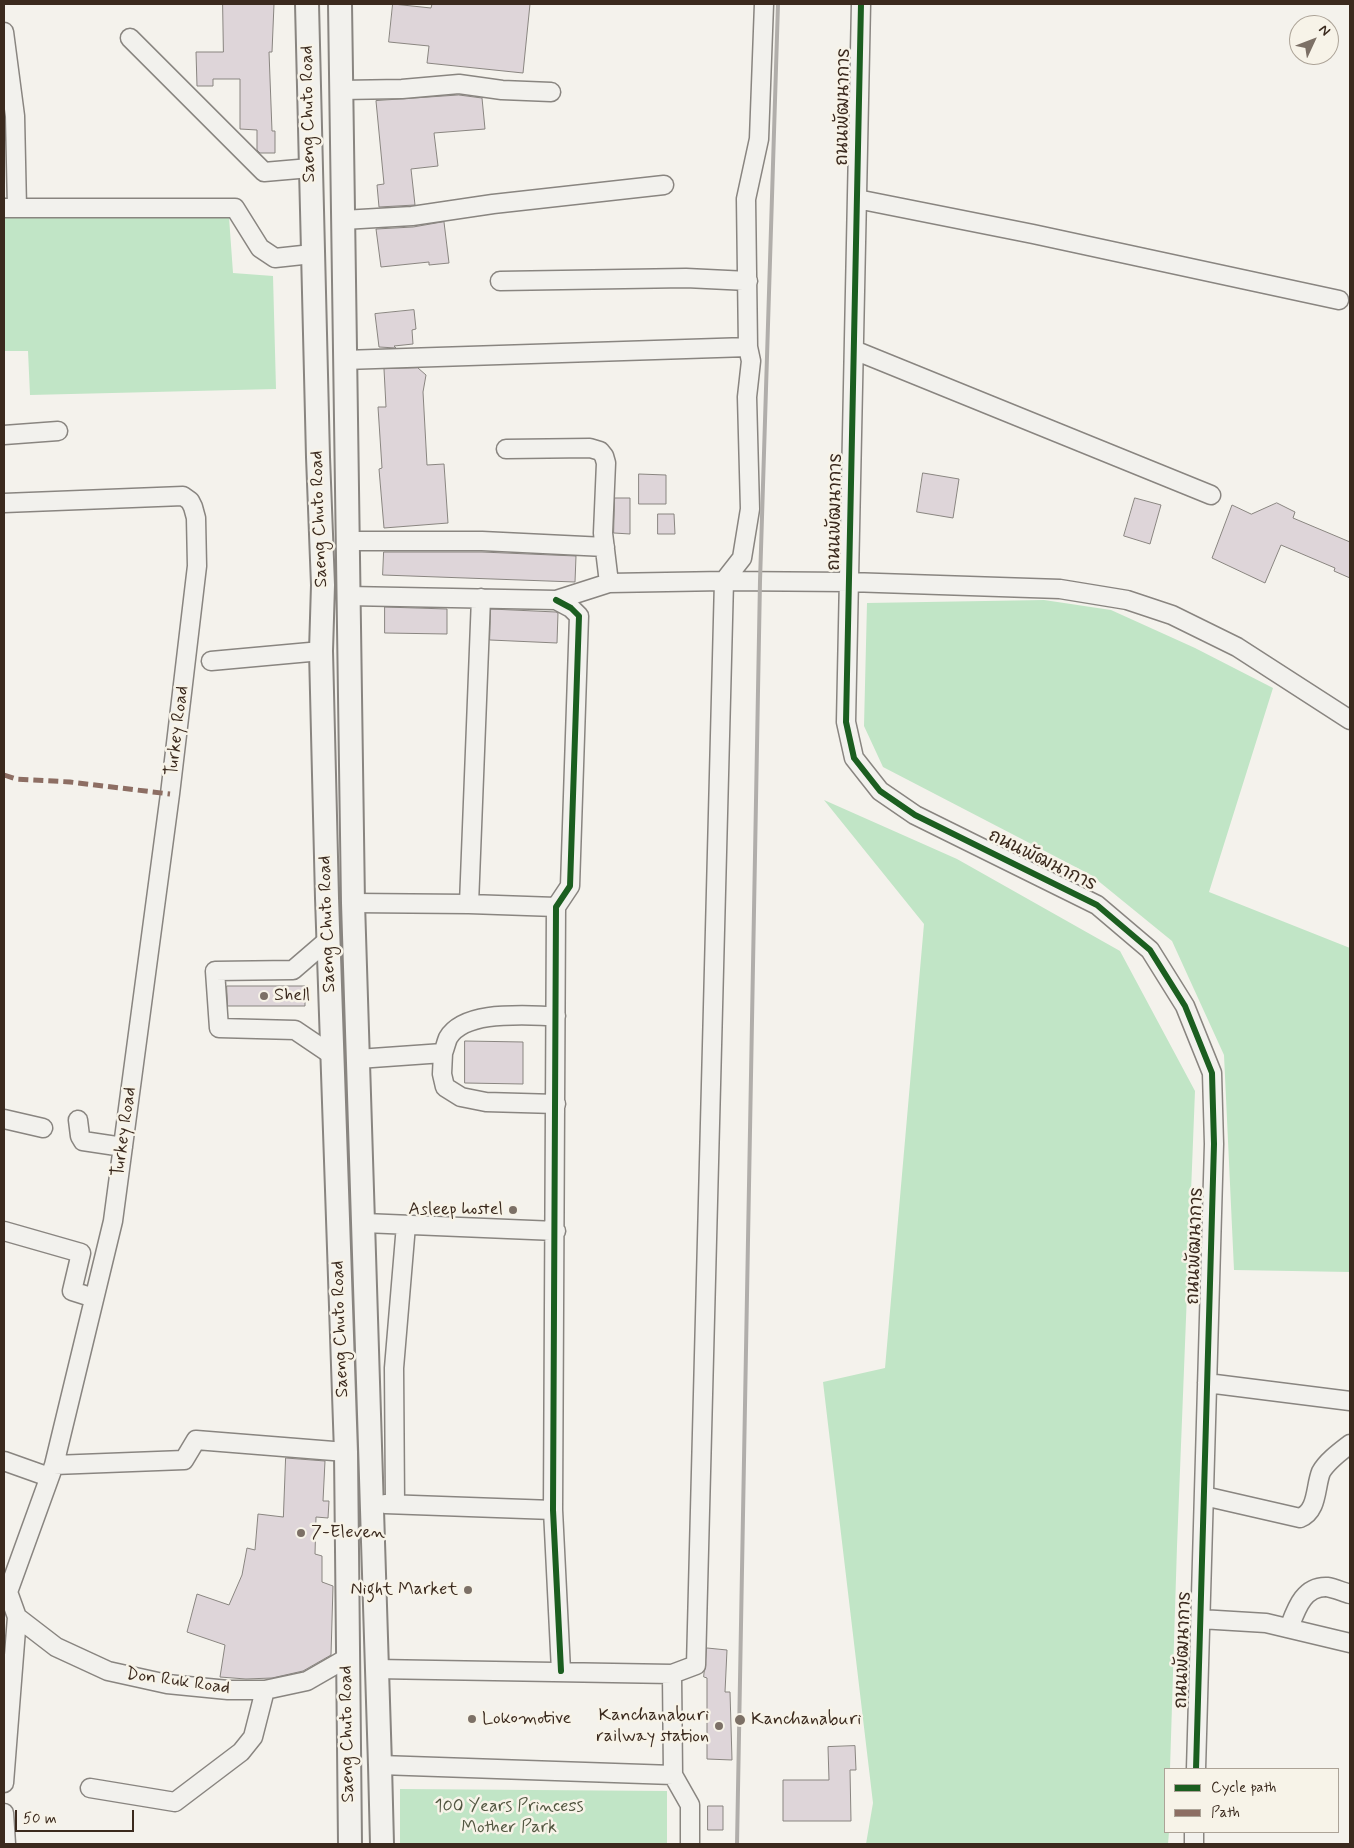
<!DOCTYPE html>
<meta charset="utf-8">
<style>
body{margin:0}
#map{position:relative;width:1354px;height:1848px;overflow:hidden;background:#f4f2ec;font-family:Mynerve,sans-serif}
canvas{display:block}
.frame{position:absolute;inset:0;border:5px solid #3b2a1e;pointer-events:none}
.legend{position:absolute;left:1164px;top:1768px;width:175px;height:65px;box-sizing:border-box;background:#f7f3e8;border:1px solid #aca397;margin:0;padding:6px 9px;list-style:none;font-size:15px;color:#3b2a1e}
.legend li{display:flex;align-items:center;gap:10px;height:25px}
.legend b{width:25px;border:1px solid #aca397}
.north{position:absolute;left:1289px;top:15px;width:50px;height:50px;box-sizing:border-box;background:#f7f3e8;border:1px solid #aca397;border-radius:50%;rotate:47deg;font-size:14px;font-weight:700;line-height:20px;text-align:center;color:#3b2a1e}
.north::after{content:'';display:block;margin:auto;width:18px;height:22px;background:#7c7066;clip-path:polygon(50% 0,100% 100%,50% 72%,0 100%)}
.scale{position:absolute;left:15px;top:1810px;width:119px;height:22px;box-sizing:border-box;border:2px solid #3b2a1e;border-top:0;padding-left:6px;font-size:15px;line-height:18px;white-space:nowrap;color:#3b2a1e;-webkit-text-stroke:4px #f7f3e8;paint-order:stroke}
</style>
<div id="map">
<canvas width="1354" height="1848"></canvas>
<div class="frame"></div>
<ul class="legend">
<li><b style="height:6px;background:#1b5e20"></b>Cycle path</li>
<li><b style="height:6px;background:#8d6e63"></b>Path</li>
</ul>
<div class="north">N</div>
<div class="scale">50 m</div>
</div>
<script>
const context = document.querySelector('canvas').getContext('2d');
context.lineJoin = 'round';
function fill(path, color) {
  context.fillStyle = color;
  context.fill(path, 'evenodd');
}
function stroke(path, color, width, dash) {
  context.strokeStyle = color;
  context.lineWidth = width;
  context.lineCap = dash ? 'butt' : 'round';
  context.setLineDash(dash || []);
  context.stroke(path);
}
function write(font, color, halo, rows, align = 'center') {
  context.font = font + ' Mynerve,"Playpen Sans Thai",sans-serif';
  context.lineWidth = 5;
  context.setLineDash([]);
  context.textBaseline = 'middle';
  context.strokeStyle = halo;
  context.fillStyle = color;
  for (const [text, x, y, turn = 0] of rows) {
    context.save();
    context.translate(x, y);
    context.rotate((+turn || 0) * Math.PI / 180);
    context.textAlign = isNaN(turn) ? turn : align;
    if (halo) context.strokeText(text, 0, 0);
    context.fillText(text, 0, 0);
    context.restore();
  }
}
fill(new Path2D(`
 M4 216 229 217 233 273 273 276 276 389 30 395 28 351H4Z
 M1044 600 1111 610 1195 648 1273 688 1209 892 1350 948V1272L1234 1270 1224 1055 1172 941 1091 875 883 767 864 726 867 603Z
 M824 800 957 859 1120 951 1195 1091 1177 1546 1170 1769H1165V1832H1169L1168 1844H866L873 1803 823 1382 885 1368 924 924Z
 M400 1789 667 1791V1844H400Z`), '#c1e5c6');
const building = new Path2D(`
 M223 4H274L272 52H269L272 131H275V153H260L257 150V130L240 129V79H213V86H197L196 52H223Z
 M393 4 431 8 432 4H530L523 73 427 63 429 46 389 42Z
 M459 95 482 98 485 129 434 133 438 166 411 169 415 205 379 207 377 185 384 184 376 101Z
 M444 222 449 263 429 265V262L381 267 376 229 413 227Z
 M414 310 416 329 412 330 413 344 394 346 396 348 379 347 375 314Z
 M418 368 426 375 423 392 427 465 444 464 448 523 384 528 379 469 382 468 378 407H386L384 369Z
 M923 473 959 479 953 518 917 512Z
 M639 474 666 475V504H639Z
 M615 498H630V534L614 533Z
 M1135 498 1161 505 1150 544 1124 536Z
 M1277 503 1295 512 1293 518 1350 542V578L1334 571 1335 568 1281 545 1265 583 1212 558 1232 505 1251 514Z
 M658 514H674L675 534H658Z
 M384 552H482L576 556 575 582 383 575Z
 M385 607 447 609V634L385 633Z
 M491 609 556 612 558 613 557 643 490 640Z
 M227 986H305V1006H228Z
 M465 1041 523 1042V1084L465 1083Z
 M286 1458 325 1461 323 1501H329L328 1518 316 1517 315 1554 322 1556V1582L333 1586 331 1655 303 1671 272 1678 246 1679 220 1677 225 1645 187 1632 197 1594 229 1605 242 1575 247 1548 255 1550 258 1514 283 1517Z
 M707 1648 727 1650 725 1692H730L732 1760 707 1759V1678L704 1677Z
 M855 1746 856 1770H850L851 1821H783V1780H829L828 1747Z
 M708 1806H723V1830H708Z`);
fill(building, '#ded5d9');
stroke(building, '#898580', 1);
const minor = new Path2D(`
 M861 4 846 722 854 758 880 791 915 815 1097 905 1150 950 1185 1006 1212 1073 1214 1144 1196 1769
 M4 32 15 116 17 208
 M130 38 264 172 310 168
 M341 90 402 89 459 84 502 90 551 92
 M857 199 1033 234 1339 300
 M4 208H235L260 248 275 258 312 254
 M343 220 412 216 493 204 664 185
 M500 281 686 278 748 281
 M854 350 1211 495
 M344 360 748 347
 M4 435 58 431
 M506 449 590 448 600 451 604 456 606 463 603 533 609 583
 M4 503 183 496 190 501 193 507 196 518 197 566 170 794 113 1221 54 1465 8 1592
 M347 541H482L605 547
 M348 596 556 600 609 583 724 581 849 582 1060 589 1127 600 1172 615 1237 647 1350 720
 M556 600 571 608 579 616 570 886 556 907 553 1510 561 1671
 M211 661 321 651
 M353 903 469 904 556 907
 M469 904 481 598
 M329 939 293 970 215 971 219 1028 295 1030 332 1055
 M443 1053 442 1074 445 1087 461 1097 486 1102 556 1104
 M358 1059 443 1053C445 1048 446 1043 448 1038 465 1009 527 1016 556 1016
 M4 1119 43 1128
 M78 1120 80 1136 83 1141 123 1147
 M364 1223 556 1231
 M4 1231 81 1253 72 1291 94 1298
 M1207 1383 1350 1401
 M4 1461 49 1477
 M54 1465 184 1460 196 1440 346 1452
 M1204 1496 1300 1518C1318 1511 1315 1487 1321 1472 1327 1461 1341 1451 1350 1444
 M385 1504 553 1510
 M395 1504 394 1368 406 1225
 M17 1617 56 1647 108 1671 167 1684 228 1690H265L307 1681 347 1658
 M1200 1619 1266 1623 1350 1643
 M1289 1628C1296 1610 1303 1586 1327 1587 1334 1588 1343 1592 1350 1594
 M376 1669 672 1674 673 1775 380 1765
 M672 1674 696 1665 724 581 742 558 750 509 747 397 751 361 748 347 746 199 759 139 764 4
 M673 1775 690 1805V1844
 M4 1783 17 1617 8 1592
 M90 1788 175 1802 241 1752 253 1737 265 1690
 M4 1813 6 1844
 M1194 1844V1832`);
const major = new Path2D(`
 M307 4 318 457 323 585 321 651 327 898 346 1452 350 1844
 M340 4 353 903 380 1765 382 1844`);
stroke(minor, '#898580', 21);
stroke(major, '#898580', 26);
stroke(minor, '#f2f1ed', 18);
stroke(major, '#f2f1ed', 22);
stroke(new Path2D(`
 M737 1844 760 581 778 4`), '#b1aeaa', 4);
stroke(new Path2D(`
 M4 775 16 779 70 782 170 794`), '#8d6e63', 5, [10, 5]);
stroke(new Path2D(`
 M861 4 846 722 854 758 880 791 915 815 1097 905 1150 950 1185 1006 1212 1073 1214 1144 1196 1769
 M556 600 571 608 579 616 570 886 556 907 553 1510 561 1671`), '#1b5e20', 6);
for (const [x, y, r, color] of [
 [264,996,5,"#7c7066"],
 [513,1210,5,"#7c7066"],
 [301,1533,5,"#7c7066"],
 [468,1590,5,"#7c7066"],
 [472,1719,5,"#7c7066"],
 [740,1720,6,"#7c7066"],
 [719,1726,5,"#7c7066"]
]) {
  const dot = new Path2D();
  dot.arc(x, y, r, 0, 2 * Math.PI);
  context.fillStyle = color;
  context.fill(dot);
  stroke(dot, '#f7f3e8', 2);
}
write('18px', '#3b2a1e', '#f7f3e8', [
 ["ถนนพัฒนาการ",844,107,-89],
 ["Saeng Chuto Road",309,114,-91],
 ["ถนนพัฒนาการ",836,512,-89],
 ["Saeng Chuto Road",320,519,-92],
 ["Turkey Road",178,731,-83],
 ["ถนนพัฒนาการ",1042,861,26],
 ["Saeng Chuto Road",328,924,-92],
 ["Turkey Road",125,1132,-82],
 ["ถนนพัฒนาการ",1196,1246,-88],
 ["Saeng Chuto Road",341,1329,-92],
 ["ถนนพัฒนาการ",1184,1650,-88],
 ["Don Ruk Road",178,1682,8],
 ["Saeng Chuto Road",348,1734,-91]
]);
write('18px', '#3b2a1e', '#f7f3e8', [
 ["Shell",274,996],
 ["Asleep hostel",503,1210,"right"],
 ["7-Eleven",311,1533],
 ["Night Market",458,1590,"right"],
 ["Kanchanaburi",709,1716,"right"],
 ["railway station",709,1737,"right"],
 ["Lokomotive",482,1719],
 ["Kanchanaburi",751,1720]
], 'left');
write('18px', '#525640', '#f7f3e8', [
 ["100 Years Princess",509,1807],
 ["Mother Park",509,1828]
]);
</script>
